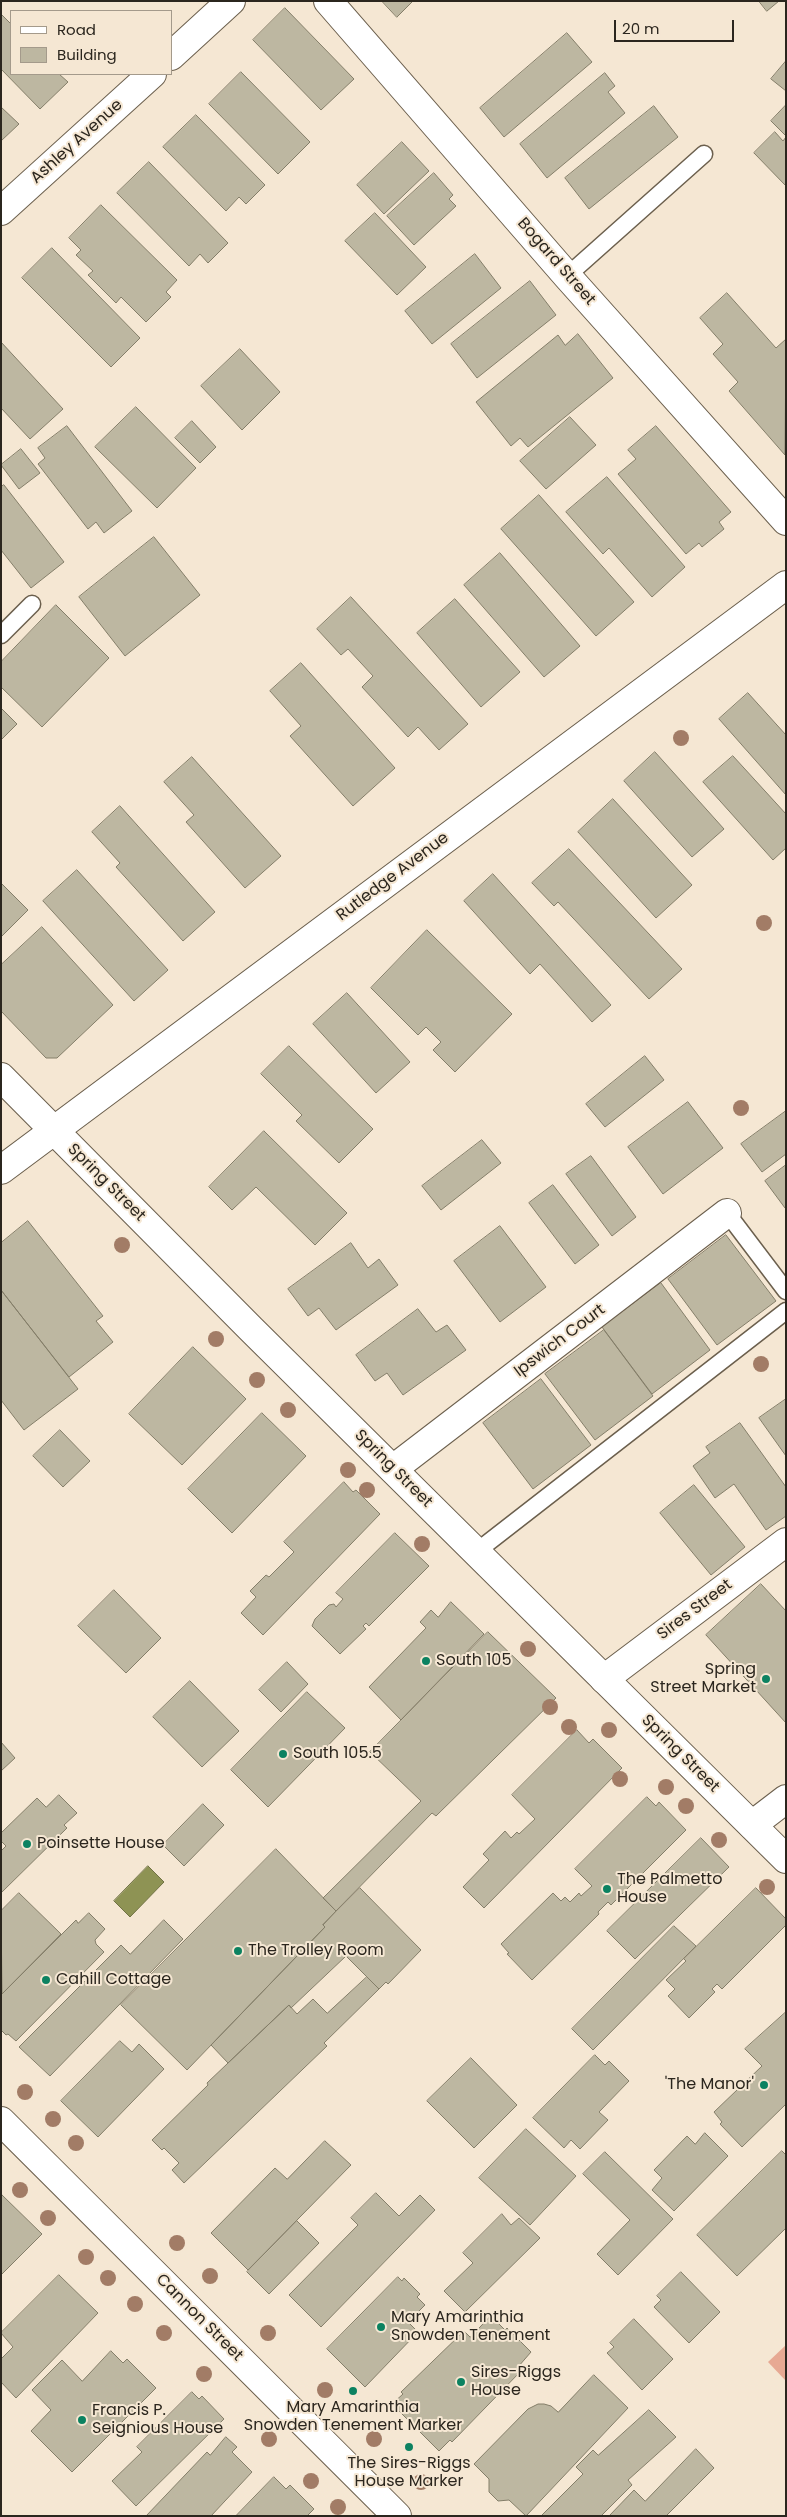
<!DOCTYPE html>
<style>
body{margin:0}
#map{position:relative;width:787px;height:2517px;overflow:hidden;background:#f5e7d3;font-family:Poppins,sans-serif}
canvas{display:block}
.frame{position:absolute;inset:0;border:2px solid #2b261e;pointer-events:none}
.legend{position:absolute;left:10px;top:10px;width:162px;height:65px;box-sizing:border-box;background:#f5e7d3;border:1px solid #a49a8b;margin:0;padding:6px 9px;list-style:none;font-size:15px;color:#2b261e}
.legend li{display:flex;align-items:center;gap:10px;height:25px}
.legend b{width:25px;border:1px solid #a49a8b}
.scale{position:absolute;left:614px;top:20px;width:120px;height:22px;box-sizing:border-box;border:2px solid #2b261e;border-top:0;padding-left:6px;font-size:15px;line-height:18px;white-space:nowrap;color:#2b261e;-webkit-text-stroke:4px #f5e7d3;paint-order:stroke}
</style>
<div id="map">
<canvas width="787" height="2517"></canvas>
<div class="frame"></div>
<ul class="legend">
<li><b style="height:6px;background:#fff"></b>Road</li>
<li><b style="height:14px;background:#bdb7a1"></b>Building</li>
</ul>
<div class="scale">20 m</div>
</div>
<script>
const context = document.querySelector('canvas').getContext('2d');
context.lineJoin = 'round';
function fill(path, color) {
  context.fillStyle = color;
  context.fill(path, 'evenodd');
}
function stroke(path, color, width, dash) {
  context.strokeStyle = color;
  context.lineWidth = width;
  context.lineCap = dash ? 'butt' : 'round';
  context.setLineDash(dash || []);
  context.stroke(path);
}
function write(font, color, halo, rows, align = 'center') {
  context.font = font + ' Poppins,sans-serif';
  context.lineWidth = 4;
  context.setLineDash([]);
  context.textBaseline = 'middle';
  context.strokeStyle = halo;
  context.fillStyle = color;
  for (const [text, x, y, turn = 0] of rows) {
    context.save();
    context.translate(x, y);
    context.rotate((+turn || 0) * Math.PI / 180);
    context.textAlign = isNaN(turn) ? turn : align;
    if (halo) context.strokeText(text, 0, 0);
    context.fillText(text, 0, 0);
    context.restore();
  }
}
fill(new Path2D(`
 M786 2345V2381L768 2362Z`), '#e7a993');
const water = new Path2D(`
 M148 1866 164 1882 130 1917 114 1901Z`);
fill(water, '#8e9354');
stroke(water, '#707244', 1);
const building = new Path2D(`
 M382 1H413L397 17Z
 M759 1H779L767 11Z
 M285 8 354 79 321 110 253 40Z
 M1 14 11 24V74H59L68 82 40 109 1 69Z
 M567 33 592 62 504 137 480 108Z
 M786 61V91L771 79Z
 M241 72 310 142 278 174 209 104Z
 M605 73 615 86 608 92 625 113 547 178 520 144Z
 M786 105V136L771 121Z
 M654 106 678 137 589 209 565 178Z
 M1 107 19 124 1 141Z
 M196 115 265 185 246 204 239 197 226 211 163 147Z
 M775 132 783 141 786 137V186L754 153Z
 M402 142 429 171 384 214 357 185Z
 M149 162 228 243 208 263 200 254 189 266 117 193Z
 M434 173 453 195 449 199 456 206 414 245 387 216Z
 M101 205 177 280 166 292 171 297 146 322 121 297 116 303 88 275 93 271 76 255 81 250 69 238Z
 M375 213 426 267 397 295 345 241Z
 M52 248 140 338 111 367 22 278Z
 M475 254 501 288 432 344 405 311Z
 M530 281 556 315 477 378 451 344Z
 M727 293 776 348 786 339 785 455 729 391 738 382 713 354 723 344 700 318Z
 M578 334 613 378 528 447 520 438 511 446 476 402 558 335 565 345Z
 M1 342 63 409 30 439 1 408Z
 M240 349 280 392 242 430 201 386Z
 M136 407 196 468 157 508 95 447Z
 M570 417 596 445 546 489 520 461Z
 M192 421 216 447 200 463 175 438Z
 M67 426 132 511 104 533 96 522 88 529 38 464 45 458 38 448Z
 M656 426 731 512 719 522 724 529 702 547 699 543 686 554 618 474 636 459 628 450Z
 M21 449 40 473 19 489 1 465Z
 M607 477 685 567 652 597 609 548 603 554 566 512Z
 M4 485 64 562 31 588 1 550V487Z
 M539 495 634 602 596 636 501 529Z
 M154 537 200 595 125 656 79 597Z
 M500 553 580 646 544 677 464 585Z
 M351 597 468 724 439 750 418 727 408 737 362 687 373 676 348 649 341 655 317 629Z
 M455 599 520 672 481 707 417 633Z
 M56 605 109 658 42 727 1 687V662Z
 M301 663 395 768 353 806 290 736 301 726 270 691Z
 M748 693 786 735V795L719 719Z
 M1 708 17 724 1 740Z
 M655 752 724 829 692 857 624 781Z
 M733 756 786 814V848L773 860 703 782Z
 M192 757 281 856 245 888 186 822 194 815 164 782Z
 M613 799 692 885 656 918 578 832Z
 M120 806 215 912 183 941 116 867 120 863 92 832Z
 M569 849 682 969 649 999 558 902 554 906 532 883Z
 M77 870 168 970 134 1001 43 901Z
 M493 874 611 1005 592 1022 540 964 530 974 464 901Z
 M1 883 28 910 1 937Z
 M42 927 113 1005 57 1058H46L1 1011V965Z
 M427 930 512 1014 455 1072 433 1050 441 1042 426 1027 418 1035 371 988Z
 M347 993 410 1062 376 1093 313 1024Z
 M289 1046 373 1129 339 1163 296 1121 302 1115 261 1074Z
 M645 1056 664 1080 605 1127 586 1104Z
 M688 1102 723 1148 663 1194 628 1147Z
 M786 1111V1154L762 1172 741 1144Z
 M264 1131 347 1213 315 1245 256 1187 232 1210 209 1187Z
 M482 1140 501 1163 441 1210 422 1186Z
 M591 1156 636 1217 612 1236 566 1174Z
 M786 1165V1208H785L765 1181Z
 M553 1185 599 1245 575 1264 529 1203Z
 M28 1221 103 1316 96 1321 113 1342 69 1377 1 1290V1243Z
 M500 1226 546 1287 500 1322 454 1261Z
 M726 1235 776 1301 717 1345 668 1279Z
 M351 1243 368 1268 379 1259 398 1285 336 1330 319 1308 308 1316 288 1289Z
 M661 1283 710 1350 652 1394 602 1327Z
 M1 1290 78 1389 24 1430 1 1400Z
 M418 1309 436 1332 447 1325 466 1350 403 1395 387 1373 375 1381 356 1355Z
 M604 1330 653 1396 595 1440 545 1374Z
 M193 1347 246 1399 182 1465 129 1414Z
 M541 1379 591 1445 533 1489 483 1423Z
 M786 1399V1456L759 1418Z
 M262 1413 306 1456 232 1533 188 1489Z
 M740 1423 786 1487V1516L766 1530 734 1484 715 1498 693 1466 710 1453 706 1447Z
 M60 1430 90 1461 63 1487 33 1456Z
 M344 1482 353 1492 356 1490 380 1514 263 1635 241 1613 256 1597 250 1591 266 1575 269 1577 294 1552 284 1542Z
 M694 1485 745 1547 711 1575 660 1513Z
 M395 1533 429 1566 369 1626 366 1623 363 1626 366 1629 340 1654 312 1626 315 1619 329 1605 334 1604 336 1607 343 1599 336 1593Z
 M761 1584 786 1611V1723L706 1635Z
 M114 1590 161 1638 126 1673 78 1626Z
 M451 1602 484 1634 401 1720 369 1687 426 1628 420 1622 431 1610 438 1617Z
 M488 1632 556 1698 436 1816 432 1813 336 1911 323 1898 421 1801 370 1752Z
 M287 1662 308 1684 281 1712 259 1690Z
 M190 1681 239 1731 202 1767 153 1717Z
 M307 1692 345 1728 268 1807 231 1770Z
 M577 1730 589 1743 593 1739 622 1768 484 1908 463 1887 489 1860 483 1854 505 1831 511 1838 517 1832 519 1834 535 1819 512 1795Z
 M1 1742 15 1758 1 1771Z
 M59 1795 77 1813 64 1825 67 1828 1 1893V1851L6 1846 1 1841V1833L37 1798 46 1807Z
 M647 1797 656 1806 659 1802 686 1830 611 1905 608 1902 598 1912 599 1914 532 1980 507 1954 509 1953 501 1944 553 1893 561 1901 565 1897 570 1902 579 1893 581 1896 592 1886 575 1869Z
 M203 1804 224 1825 184 1866 163 1845Z
 M701 1838 729 1867 635 1959 607 1931Z
 M276 1849 336 1911 323 1925 325 1927 187 2070 121 2005Z
 M360 1888 421 1950 388 1984 386 1982 379 1989 346 1956 291 2008 289 2005 228 2063 211 2045 325 1927 323 1925Z
 M756 1888 786 1919V1925L722 1989 717 1984 712 1989 715 1992 689 2018 668 1996 675 1989 666 1980 686 1961 684 1959Z
 M19 1893 61 1934 2 1994 1 1911Z
 M89 1913 105 1929 95 1940 96 1944 104 1952 16 2041 8 2034 6 2035 1 2030V1995L76 1920 78 1923Z
 M164 1920 183 1939 50 2076 19 2047 121 1945 130 1954Z
 M674 1926 696 1946 593 2050 572 2029Z
 M367 1977 379 1989 324 2043 327 2046 184 2183 172 2170 179 2163 164 2148 162 2150 152 2140 208 2085 207 2083 289 2005 297 2014 313 1999 327 2013Z
 M786 2012V2104L742 2147 720 2124 722 2122 714 2112 762 2066 745 2049Z
 M120 2041 132 2052 139 2044 164 2069 98 2137 61 2101Z
 M595 2055 605 2065 609 2061 629 2081 599 2112 608 2120 580 2149 571 2140 564 2148 533 2118Z
 M471 2058 517 2105 474 2148 427 2101Z
 M526 2129 576 2176 530 2225 479 2178Z
 M705 2133 728 2156 674 2211 652 2190 662 2178 654 2170 687 2136 695 2144Z
 M325 2141 351 2165 248 2270 211 2233 275 2168 287 2179Z
 M782 2151 786 2155V2228L737 2276 697 2235Z
 M605 2152 673 2219 618 2275 597 2254 630 2220 583 2174Z
 M376 2193 399 2216 420 2195 435 2210 321 2327 289 2295 358 2225 351 2218Z
 M2 2195 42 2234 1 2275V2196Z
 M502 2214 511 2225 519 2218 540 2238 465 2312 444 2291 473 2263 463 2253Z
 M297 2221 319 2243 269 2294 247 2272Z
 M681 2272 720 2312 689 2343 654 2307 661 2300 657 2296Z
 M59 2275 98 2313 16 2398 1 2382V2359L13 2347 1 2333Z
 M398 2277 402 2281 404 2278 420 2294 417 2297 425 2305 408 2322 418 2332 365 2387 327 2349Z
 M491 2316 505 2330 507 2328 531 2352 518 2367 521 2371 452 2442 450 2440 439 2451 392 2404 403 2394 401 2392 464 2331 470 2337Z
 M634 2319 673 2359 642 2390 607 2353 614 2347 610 2343Z
 M111 2351 123 2363 127 2359 156 2388 72 2472 31 2431 51 2410 32 2390 62 2360 82 2381Z
 M594 2375 628 2408 526 2516 509 2500 498 2501 489 2492V2479L474 2464 528 2409 538 2404H544L551 2406 558 2412Z
 M192 2392 199 2399 202 2396 224 2419 136 2506 112 2481 142 2452 137 2447Z
 M649 2410 676 2437 628 2480 632 2485 601 2516H541L583 2474 576 2467 593 2450 598 2455Z
 M226 2437 237 2447 232 2452 252 2472 211 2516H146L207 2452 210 2455Z
 M696 2449 714 2468 666 2516H609L634 2490 645 2501Z
 M274 2477 286 2489 290 2485 314 2509 307 2516H236Z`);
fill(building, '#bdb7a1');
stroke(building, '#847e69', 1);
const lane = new Path2D(`
 M567 276 704 154
 M1 635 32 604
 M727 1213 786 1291
 M476 1552 786 1311`);
const street = new Path2D(`
 M328 1 567 276 786 521
 M393 1469 727 1213
 M604 1679 786 1542
 M752 1825 786 1799`);
const secondary = new Path2D(`
 M171 56 231 1
 M1 211 152 74
 M1 1077 251 1329 786 1859
 M1 1170 786 585
 M1 2121 397 2516`);
stroke(lane, '#6b5f4d', 19);
stroke(street, '#6b5f4d', 30);
stroke(secondary, '#6b5f4d', 30);
stroke(lane, '#fff', 16);
stroke(street, '#fff', 28);
stroke(secondary, '#fff', 28);
context.fillStyle = '#a27c66';
for (const [x, y] of [
 [681,738],
 [764,923],
 [741,1108],
 [122,1245],
 [216,1339],
 [761,1364],
 [257,1380],
 [288,1410],
 [348,1470],
 [367,1490],
 [422,1544],
 [528,1649],
 [550,1707],
 [569,1727],
 [609,1730],
 [620,1779],
 [666,1787],
 [686,1806],
 [719,1840],
 [767,1887],
 [25,2092],
 [53,2119],
 [76,2143],
 [20,2190],
 [48,2218],
 [177,2243],
 [86,2257],
 [210,2276],
 [108,2278],
 [135,2304],
 [164,2333],
 [268,2333],
 [204,2374],
 [325,2390],
 [269,2439],
 [374,2439],
 [311,2481],
 [421,2482],
 [338,2507]
]) {
  context.beginPath();
  context.arc(x, y, 8, 0, 2 * Math.PI);
  context.fill();
}
for (const [x, y, r, color] of [
 [426,1661,5,"#0c8261"],
 [766,1679,5,"#0c8261"],
 [283,1754,5,"#0c8261"],
 [27,1844,5,"#0c8261"],
 [607,1889,5,"#0c8261"],
 [238,1951,5,"#0c8261"],
 [46,1980,5,"#0c8261"],
 [764,2085,5,"#0c8261"],
 [381,2327,5,"#0c8261"],
 [461,2382,5,"#0c8261"],
 [353,2391,5,"#0c8261"],
 [82,2420,5,"#0c8261"],
 [409,2447,5,"#0c8261"]
]) {
  const dot = new Path2D();
  dot.arc(x, y, r, 0, 2 * Math.PI);
  context.fillStyle = color;
  context.fill(dot);
  stroke(dot, '#f5e7d3', 2);
}
write('16px', '#2b261e', '#f5e7d3', [
 ["Ashley Avenue",77,142,-42],
 ["Bogard Street",556,262,49],
 ["Rutledge Avenue",393,877,-37],
 ["Spring Street",106,1183,45],
 ["Ipswich Court",560,1341,-37],
 ["Spring Street",393,1469,45],
 ["Sires Street",695,1610,-37],
 ["Spring Street",680,1754,45],
 ["Cannon Street",199,2318,45]
]);
write('16px', '#2b261e', '#f5e7d3', [
 ["South 105",436,1661],
 ["Spring",756,1670,"right"],
 ["Street Market",756,1688,"right"],
 ["South 105.5",293,1754],
 ["Poinsette House",37,1844],
 ["The Palmetto",617,1880],
 ["House",617,1898],
 ["The Trolley Room",248,1951],
 ["Cahill Cottage",56,1980],
 ["'The Manor'",754,2085,"right"],
 ["Mary Amarinthia",391,2318],
 ["Snowden Tenement",391,2336],
 ["Sires-Riggs",471,2373],
 ["House",471,2391],
 ["Mary Amarinthia",353,2408,"center"],
 ["Snowden Tenement Marker",353,2426,"center"],
 ["Francis P.",92,2411],
 ["Seignious House",92,2429],
 ["The Sires-Riggs",409,2464,"center"],
 ["House Marker",409,2482,"center"]
], 'left');
</script>
